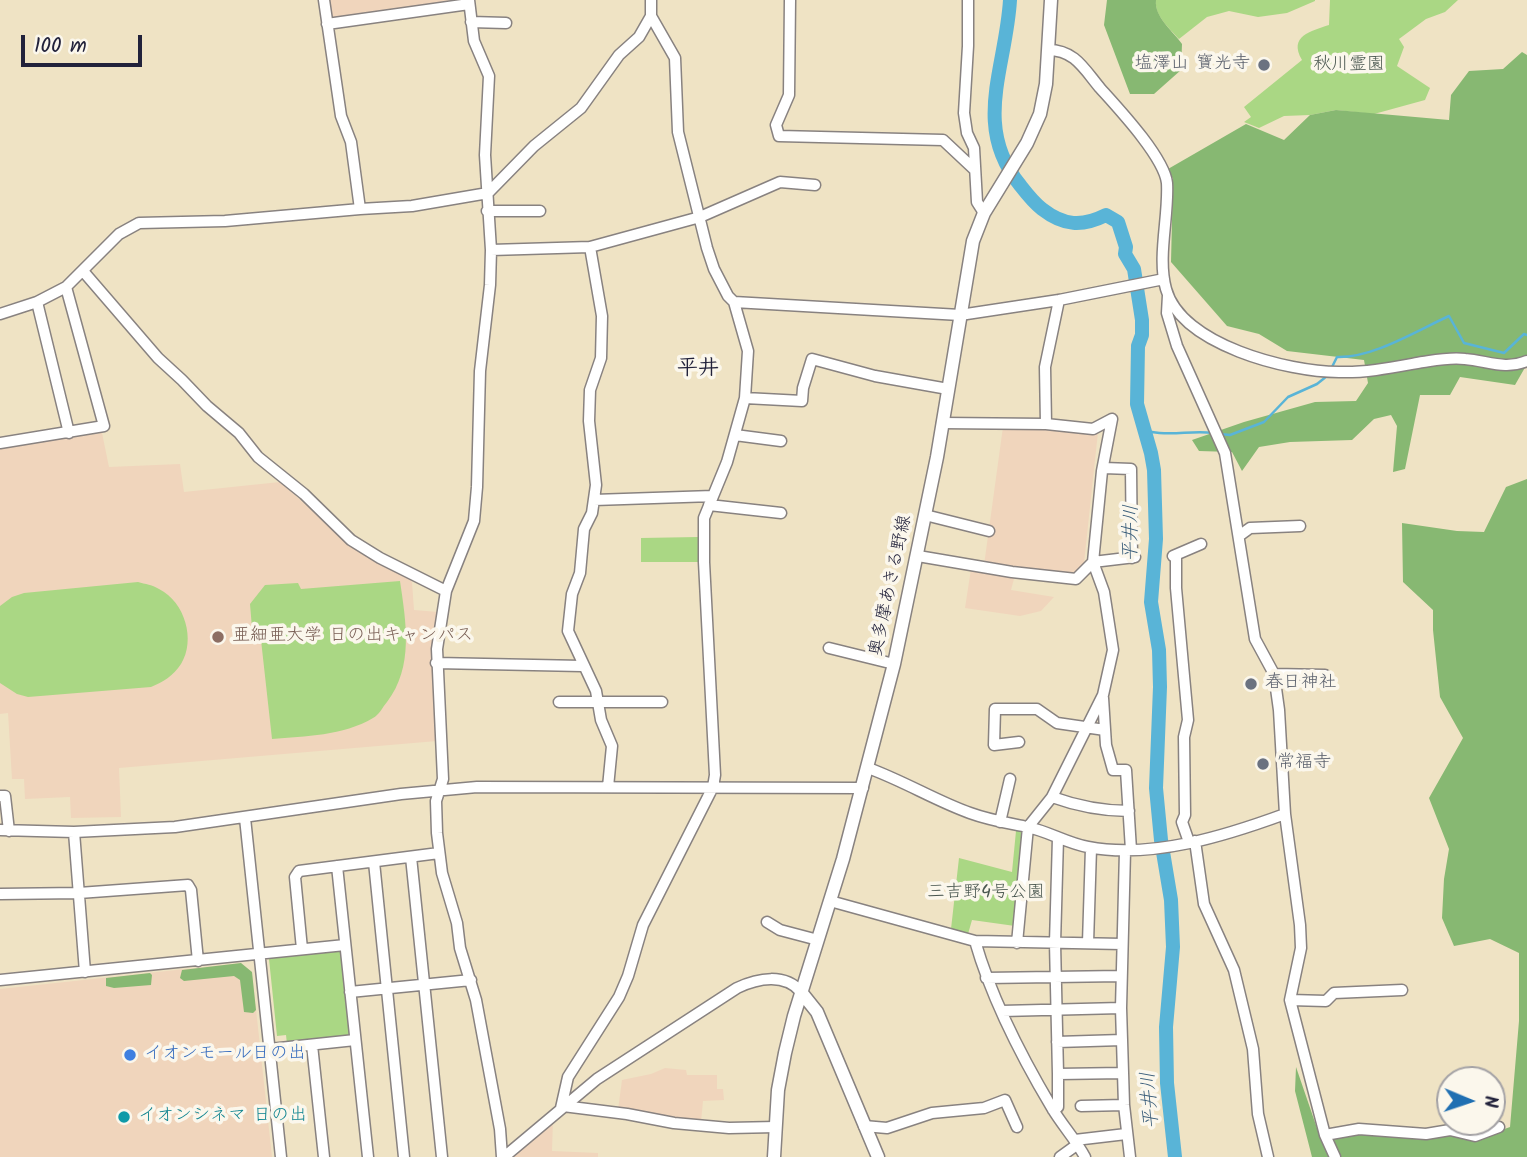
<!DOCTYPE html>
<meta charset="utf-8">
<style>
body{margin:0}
#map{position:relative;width:1527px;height:1157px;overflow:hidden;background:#efe3c4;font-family:Kalam,sans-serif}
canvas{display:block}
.north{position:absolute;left:1436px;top:1066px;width:70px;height:70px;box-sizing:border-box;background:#fbf7ec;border:2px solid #a4a2a5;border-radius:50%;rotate:92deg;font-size:19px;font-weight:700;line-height:28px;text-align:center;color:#22223b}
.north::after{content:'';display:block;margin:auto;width:24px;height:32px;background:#1f6fb2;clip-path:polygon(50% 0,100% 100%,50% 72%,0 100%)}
.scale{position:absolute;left:21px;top:35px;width:121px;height:32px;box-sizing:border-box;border:4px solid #22223b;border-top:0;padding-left:9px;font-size:21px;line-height:24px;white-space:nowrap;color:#22223b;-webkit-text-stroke:5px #fbf7ec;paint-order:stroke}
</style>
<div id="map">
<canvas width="1527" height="1157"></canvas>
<div class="north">N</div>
<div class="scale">100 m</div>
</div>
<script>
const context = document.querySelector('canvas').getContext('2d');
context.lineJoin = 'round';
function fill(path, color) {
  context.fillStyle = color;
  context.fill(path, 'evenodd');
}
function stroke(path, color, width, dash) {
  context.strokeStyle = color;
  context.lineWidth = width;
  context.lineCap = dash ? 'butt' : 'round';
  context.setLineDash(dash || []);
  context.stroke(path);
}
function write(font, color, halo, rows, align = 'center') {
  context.font = font + ' Kalam,"Klee One",sans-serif';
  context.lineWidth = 7;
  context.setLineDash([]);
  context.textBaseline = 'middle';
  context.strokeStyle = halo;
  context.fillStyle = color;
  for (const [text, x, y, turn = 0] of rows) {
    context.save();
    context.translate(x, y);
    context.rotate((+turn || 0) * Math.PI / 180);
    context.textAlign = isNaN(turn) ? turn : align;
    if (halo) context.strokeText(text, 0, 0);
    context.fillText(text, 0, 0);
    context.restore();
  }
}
fill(new Path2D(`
 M328 0H460L330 18Z
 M1003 427H1038L1098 432 1084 563 1073 573 984 565Z
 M102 433 109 467 180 464 184 492 280 482 350 544 406 574 412 582 414 610 438 612 437 741 119 768 121 817 71 818 70 797 25 799 24 779H12L8 713 0 714V448Z
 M971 569 1015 575 1011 590 1054 597 1041 611 1020 616 965 608Z
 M241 963 252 972 272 1157H0V989Z
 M665 1068 686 1070 687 1075H717V1089H723L724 1100 703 1101 701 1122 618 1110 622 1080 651 1074Z
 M553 1120 552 1151 598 1153V1157H509Z`), '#f0d5bc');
fill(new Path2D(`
 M1156 0H1315V1L1287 13 1258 17 1229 11 1207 17 1179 39C1169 28 1154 15 1156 0Z
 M1330 0H1458L1445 12 1426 19 1399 39 1404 47 1397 66 1430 88 1425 100 1374 114 1336 110 1310 115 1284 116 1259 128 1244 122 1251 117 1244 107 1302 60C1288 36 1311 31 1329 25Z
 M698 537V562H641V538Z
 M400 581C406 622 414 667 387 702 382 708 379 715 373 718 343 736 305 736 272 739L261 640H253L250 604 265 585 298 583 301 589Z
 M138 582C145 584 153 585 159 589 185 602 196 640 181 664 173 676 163 682 151 687L28 697 17 694 0 683V606L12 597 24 593Z
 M1016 831H1023L1015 926 972 920 968 934 951 929 959 858 1012 872Z
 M339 949 342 951 351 1034 348 1038 287 1044 286 1035 277 1036 269 959 271 956Z`), '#aad784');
fill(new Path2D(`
 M1107 0H1156C1154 17 1173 31 1182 44L1181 70 1154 94H1130L1104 25Z
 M1522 52 1527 55V364L1515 385 1460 377 1450 395H1420L1405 469 1393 472 1397 426 1391 415 1374 419 1352 440 1290 442 1259 447 1242 471 1232 452 1199 451 1192 440 1244 422 1315 402 1356 401 1368 383 1364 360 1287 351 1259 334 1227 326 1171 262 1173 179 1168 169 1246 124 1284 140 1310 115 1336 110 1449 120 1451 95 1469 71 1503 69Z
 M1527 479V1157H1312L1295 1091 1296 1067 1319 1134H1364L1426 1140 1450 1135 1474 1140 1510 1127 1519 1021V953L1490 939 1454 946 1442 918 1444 879 1449 849 1429 798 1463 738 1440 697 1433 630V610L1403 582 1402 523 1457 531 1484 532 1506 487Z
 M241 963 252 972 256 1010 253 1013 244 1012 240 980 234 976 184 981 180 978 182 970Z
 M150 973 152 975 151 985 114 988 106 986V978Z`), '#87b872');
stroke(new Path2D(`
 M1332 367 1337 357C1373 358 1416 331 1449 316L1464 343 1504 353 1524 334 1527 335
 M1220 434 1230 435 1264 422 1288 397 1317 384 1327 376
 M1146 438 1152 432C1172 436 1193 430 1213 433`), '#59b4d7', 2.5);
stroke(new Path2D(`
 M1010 0C1006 68 972 126 1020 185 1027 194 1033 202 1042 209 1064 226 1082 227 1106 215L1118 222 1126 247 1125 254 1134 269 1142 320V335L1138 346 1137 404 1151 453 1154 470 1156 539 1151 602 1159 650 1160 687 1156 788 1161 840 1171 900 1173 947 1166 1027 1167 1083 1175 1157`), '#59b4d7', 14);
const minor = new Path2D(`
 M324 0 341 116 351 142 360 209
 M469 0 474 41 489 76 485 155 491 250 490 285 480 371 477 487 474 521 446 591 437 649 443 779 436 801 437 833 442 873 457 923 460 948 476 1000 500 1129 502 1157
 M790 0 789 95 776 125 779 136 943 140 975 170
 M968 0V46L964 113 967 133 974 148 977 202 984 213
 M471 22 506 23
 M327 24 469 4
 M1048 50C1075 50 1084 69 1100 88 1118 108 1164 157 1167 183 1169 216 1157 257 1166 289 1181 345 1288 372 1339 372 1367 373 1395 367 1423 362 1436 360 1451 357 1465 359 1488 361 1505 370 1527 361
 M487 211H540
 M590 247 602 316 601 358 590 390 589 421 596 485 592 513 584 529 580 573 572 594 568 631 596 691 601 720 612 746 608 787
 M491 250 590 247 700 217 780 182 815 185
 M83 271 158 358 182 380 207 406 239 433 258 457 304 494 351 540 380 558 446 591
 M1168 295 1167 313 1177 346 1225 453 1255 639 1274 674 1279 710 1285 814 1300 925 1301 948 1290 1000 1325 1135 1335 1157
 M37 302 69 433
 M734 302 960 315 1059 300 1164 279
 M0 314 37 302 66 287 119 234 139 223 225 221 360 209 412 206 488 193 534 146 581 108 619 55 639 37 651 16
 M745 398 802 401 803 388 812 359 875 376 948 389
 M942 423 1046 424 1093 429 1112 419
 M1046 424 1045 367 1059 300
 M735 435 781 441
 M0 443 104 426 66 287
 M1104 468 1131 469 1132 558
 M594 500 713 496
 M709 505 781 513
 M925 515 989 531
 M1239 536 1250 528 1300 526
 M1176 555V588L1188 720 1184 737 1185 815 1182 822 1189 842
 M918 556 1012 572 1076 579 1093 562 1135 557
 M1173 556 1201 544
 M829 648 894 664
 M436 663 582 666
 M1274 674 1325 675
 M1103 698 1106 745 1113 770H1126L1131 850
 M559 702H662
 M1019 742 994 745 995 709H1037L1057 723 1105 730
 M868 768C904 781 936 801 970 813 989 820 1008 823 1027 827 1048 831 1066 843 1088 847 1152 859 1225 836 1285 814
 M0 796H5L9 831
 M1052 797C1077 806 1102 811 1129 811
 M245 818 281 1157
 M1000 822 1010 779
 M0 830 74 832 175 827 401 794 477 787 863 788
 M74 832 85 972
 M1195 841 1204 904 1234 970 1253 1049 1258 1114 1268 1157
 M1125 851 1121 1008 1124 1105 1130 1157
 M411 857 442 1157
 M374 862 404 1157
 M337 866 368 1157
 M0 894 79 893 188 885 191 890 198 961
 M830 901 975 941 1122 944
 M767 922 780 930 818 940
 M975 941C992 1000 1021 1056 1052 1108 1062 1125 1076 1140 1085 1157
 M1017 943 1028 827 1052 797 1103 695 1113 650 1104 592 1093 562 1102 471 1112 419
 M1088 943 1091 848
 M302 949 295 877 299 871 439 853
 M986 978 1121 976
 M0 980 345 945
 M350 992 471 980
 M1290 1000 1326 1001 1334 993 1402 990
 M1002 1011 1121 1008
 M1057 1042 1122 1040
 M312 1045 324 1157
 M270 1049 355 1040
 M1058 1074 1055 943 1058 838
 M563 1106 627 1114 674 1123 729 1128 776 1127
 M1081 1106 1124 1105
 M561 1108 568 1077 619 997 628 976 643 925 713 787 715 775 704 562V518L727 462 745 398 748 351 734 302 728 296 714 269 707 248 678 132 675 58 651 16V0
 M1053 1110 1058 1107V1074L1123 1073
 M864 1126 887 1128 932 1113 984 1108 1005 1100 1017 1127
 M1325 1135 1359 1129 1426 1134 1450 1130 1475 1136 1499 1127
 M1075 1140 1126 1134
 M504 1157 597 1079 737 988C758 978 785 973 801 992
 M1060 1157 1078 1144`);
const major = new Path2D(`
 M801 992 817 1012 878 1157
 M774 1157 778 1090 785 1053 794 1016 843 859 894 664 937 457 973 241 984 213 1027 143 1040 114 1046 84 1051 0`);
stroke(minor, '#888280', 13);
stroke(major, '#888280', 15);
stroke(minor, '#fff', 10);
stroke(major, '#fff', 12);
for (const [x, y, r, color] of [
 [1264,65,7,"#6b7280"],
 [218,637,7,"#8d6e63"],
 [1251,684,7,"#6b7280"],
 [1263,764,7,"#6b7280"],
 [130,1055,7,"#3f7fe0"],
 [124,1117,7,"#0f9aa8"]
]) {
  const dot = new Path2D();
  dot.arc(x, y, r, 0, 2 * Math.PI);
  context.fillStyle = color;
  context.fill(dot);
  stroke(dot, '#fbf7ec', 2.5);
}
write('18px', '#5b616d', '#fbf7ec', [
 ["塩澤山 寶光寺",1250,65,"right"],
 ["春日神社",1265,684],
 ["常福寺",1277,764]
], 'left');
write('18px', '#4b5851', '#fbf7ec', [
 ["秋川霊園",1349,66],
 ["三吉野4号公園",986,894]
]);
write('18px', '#22223b', '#fbf7ec', [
 ["奥多摩あきる野線",892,586,-78]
]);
write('18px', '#785e54', '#fbf7ec', [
 ["亜細亜大学 日の出キャンパス",232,637]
], 'left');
write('18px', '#366cbe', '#fbf7ec', [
 ["イオンモール日の出",144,1055]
], 'left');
write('18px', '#0d838f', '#fbf7ec', [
 ["イオンシネマ 日の出",138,1117]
], 'left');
write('italic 19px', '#385c79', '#fbf7ec', [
 ["平井川",1133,533,-89],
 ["平井川",1152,1100,-94]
]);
write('bold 21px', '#22223b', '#fbf7ec', [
 ["平井",698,370]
]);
</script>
